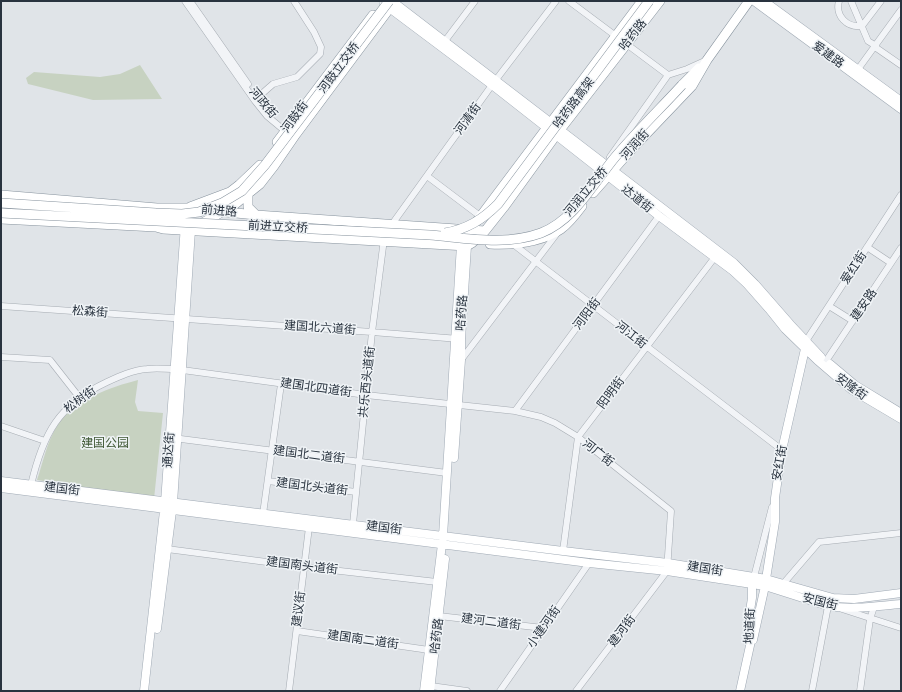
<!DOCTYPE html>
<meta charset="utf-8">
<style>
body{margin:0}
#map{position:relative;width:902px;height:692px;overflow:hidden;background:#e0e4e8;font-family:"IBM Plex Sans",sans-serif}
canvas{display:block}
.frame{position:absolute;inset:0;border:2px solid #29333f;pointer-events:none}
</style>
<div id="map">
<canvas width="902" height="692"></canvas>
<div class="frame"></div>
</div>
<script>
const context = document.querySelector('canvas').getContext('2d');
context.lineJoin = 'round';
function fill(path, color) {
  context.fillStyle = color;
  context.fill(path, 'evenodd');
}
function stroke(path, color, width, dash) {
  context.strokeStyle = color;
  context.lineWidth = width;
  context.lineCap = dash ? 'butt' : 'round';
  context.setLineDash(dash || []);
  context.stroke(path);
}
function write(font, color, halo, rows, align = 'center') {
  context.font = font + ' "IBM Plex Sans","Noto Sans SC",sans-serif';
  context.lineWidth = 3;
  context.setLineDash([]);
  context.textBaseline = 'middle';
  context.strokeStyle = halo;
  context.fillStyle = color;
  for (const [text, x, y, turn = 0] of rows) {
    context.save();
    context.translate(x, y);
    context.rotate((+turn || 0) * Math.PI / 180);
    context.textAlign = isNaN(turn) ? turn : align;
    if (halo) context.strokeText(text, 0, 0);
    context.fillText(text, 0, 0);
    context.restore();
  }
}
fill(new Path2D(`
 M140 65 162 99 93 100 28 84 26 78 34 72 100 77 120 74Z
 M138 380 135 402 138 411 163 413 154 499 37 480C43 462 47 442 57 426 73 400 111 387 138 380Z`), '#c7d2c1');
const minor = new Path2D(`
 M185 1 255 101 267 116 285 131 289 132
 M190 1 248 84
 M569 1 668 75
 M839 1C835 16 847 28 862 26L881 1
 M851 1 868 41 876 46
 M445 41 475 1
 M875 47 901 65
 M856 72 901 10
 M257 98 273 84 297 77 320 54 321 47 314 32 294 1
 M610 157 668 75 687 69 707 60
 M427 176 480 216
 M390 227 492 85 556 1
 M513 244 782 450
 M867 247 891 263
 M1 306 372 332 459 339
 M829 306 853 321
 M805 346 806 341 901 195
 M1 357 50 360 79 397
 M461 360 558 232
 M826 361 901 248
 M515 411 659 216
 M1 426 45 441
 M173 438 447 473
 M268 481 356 492
 M31 485C43 434 58 405 107 382 120 376 133 370 147 369 156 368 166 369 175 369L366 395 515 411 541 417 555 423 578 437 671 511 667 571 576 691
 M263 514 281 384
 M353 524 372 332 384 239
 M167 549 305 567 437 582
 M563 551 578 437 715 257
 M754 577 772 507
 M783 584 819 542 901 533
 M842 609 901 628
 M439 616 543 628
 M297 631 429 650
 M431 686 467 691
 M289 691 309 527
 M500 691 589 563
 M812 691 828 606
 M860 691 870 619 874 607`);
const major = new Path2D(`
 M392 1 734 263 755 284 790 324 821 357
 M754 1 901 109
 M764 1 901 101
 M384 4 492 85 659 216 733 271 747 284 769 309 785 329 817 360 852 390 901 419
 M830 364 855 385 901 413
 M454 458 461 360V339L467 246
 M1 481 563 551 668 563 766 579 833 598 854 599 901 593
 M1 488 589 563 667 571 765 586 828 606C853 610 876 606 901 604
 M766 579 775 522V498L782 450 805 349
 M157 629 173 503 191 230
 M753 640 765 586
 M144 691 165 502 185 225
 M424 691 443 536 461 245
 M430 691 445 559
 M740 691 751 641 749 617 752 598V584`);
const highway = new Path2D(`
 M682 85 699 68
 M277 142 373 15
 M593 193 630 151 692 86 707 60 749 1
 M248 194V207L256 215
 M1 195 157 208H187L256 215 485 231
 M190 207 230 192 239 185 260 165
 M1 219 156 227 163 229 467 246 472 243 485 231 504 207 556 135 660 1
 M477 221 642 1
 M199 225 234 205 260 184 274 166 296 134 395 1
 M490 244C514 245 540 243 561 229 569 223 576 214 582 206`);
stroke(minor, '#a5abb2', 7);
stroke(major, '#9fa9b4', 9);
stroke(highway, '#87939e', 10);
stroke(minor, '#f2f4f7', 6);
stroke(major, '#fff', 8);
stroke(highway, '#fff', 9);
const highwayBridge = new Path2D(`
 M1 203 156 213 182 214 199 212 222 203 242 191 265 165 389 1
 M1 213 430 235C466 238 506 246 541 233 575 220 594 182 616 156 637 131 660 109 682 85
 M445 233C467 229 482 220 498 204L649 1`);
stroke(highwayBridge, '#87939e', 10, []);
stroke(highwayBridge, '#fff', 9);
write('12px', '#29333f', '#eff3f6', [
 ["哈药路",633,35,-52],
 ["爱建路",828,55,36],
 ["河鼓立交桥",339,68,-53],
 ["河政街",263,103,50],
 ["哈药路高架",574,103,-53],
 ["河鼓街",295,117,-54],
 ["河清街",468,119,-54],
 ["河润街",635,145,-48],
 ["河润立交桥",586,192,-50],
 ["达道街",637,199,39],
 ["前进路",219,211,5],
 ["前进立交桥",278,227,3],
 ["爱红街",854,268,-57],
 ["建安路",864,305,-56],
 ["松森街",90,312,4],
 ["哈药路",462,313,-86],
 ["河阳街",587,314,-53],
 ["建国北六道街",320,328,4],
 ["河江街",631,335,38],
 ["共乐西头道街",367,382,-84],
 ["安隆街",851,387,36],
 ["建国北四道街",316,388,8],
 ["阳明街",611,393,-53],
 ["松树街",80,400,-36],
 ["通达街",169,450,-86],
 ["河广街",598,453,38],
 ["建国北二道街",309,455,7],
 ["安红街",780,463,-80],
 ["建国北头道街",312,487,7],
 ["建国街",62,489,7],
 ["建国街",384,528,7],
 ["建国南头道街",302,566,7],
 ["建国街",705,569,9],
 ["安国街",820,602,14],
 ["建议街",299,609,-83],
 ["建河二道街",491,622,7],
 ["地道街",750,626,-87],
 ["小建河街",544,627,-55],
 ["建河街",622,631,-53],
 ["哈药路",437,636,-83],
 ["建国南二道街",363,640,8]
]);
write('12px', '#415a37', '#eff3f6', [
 ["建国公园",105,444]
]);
</script>
